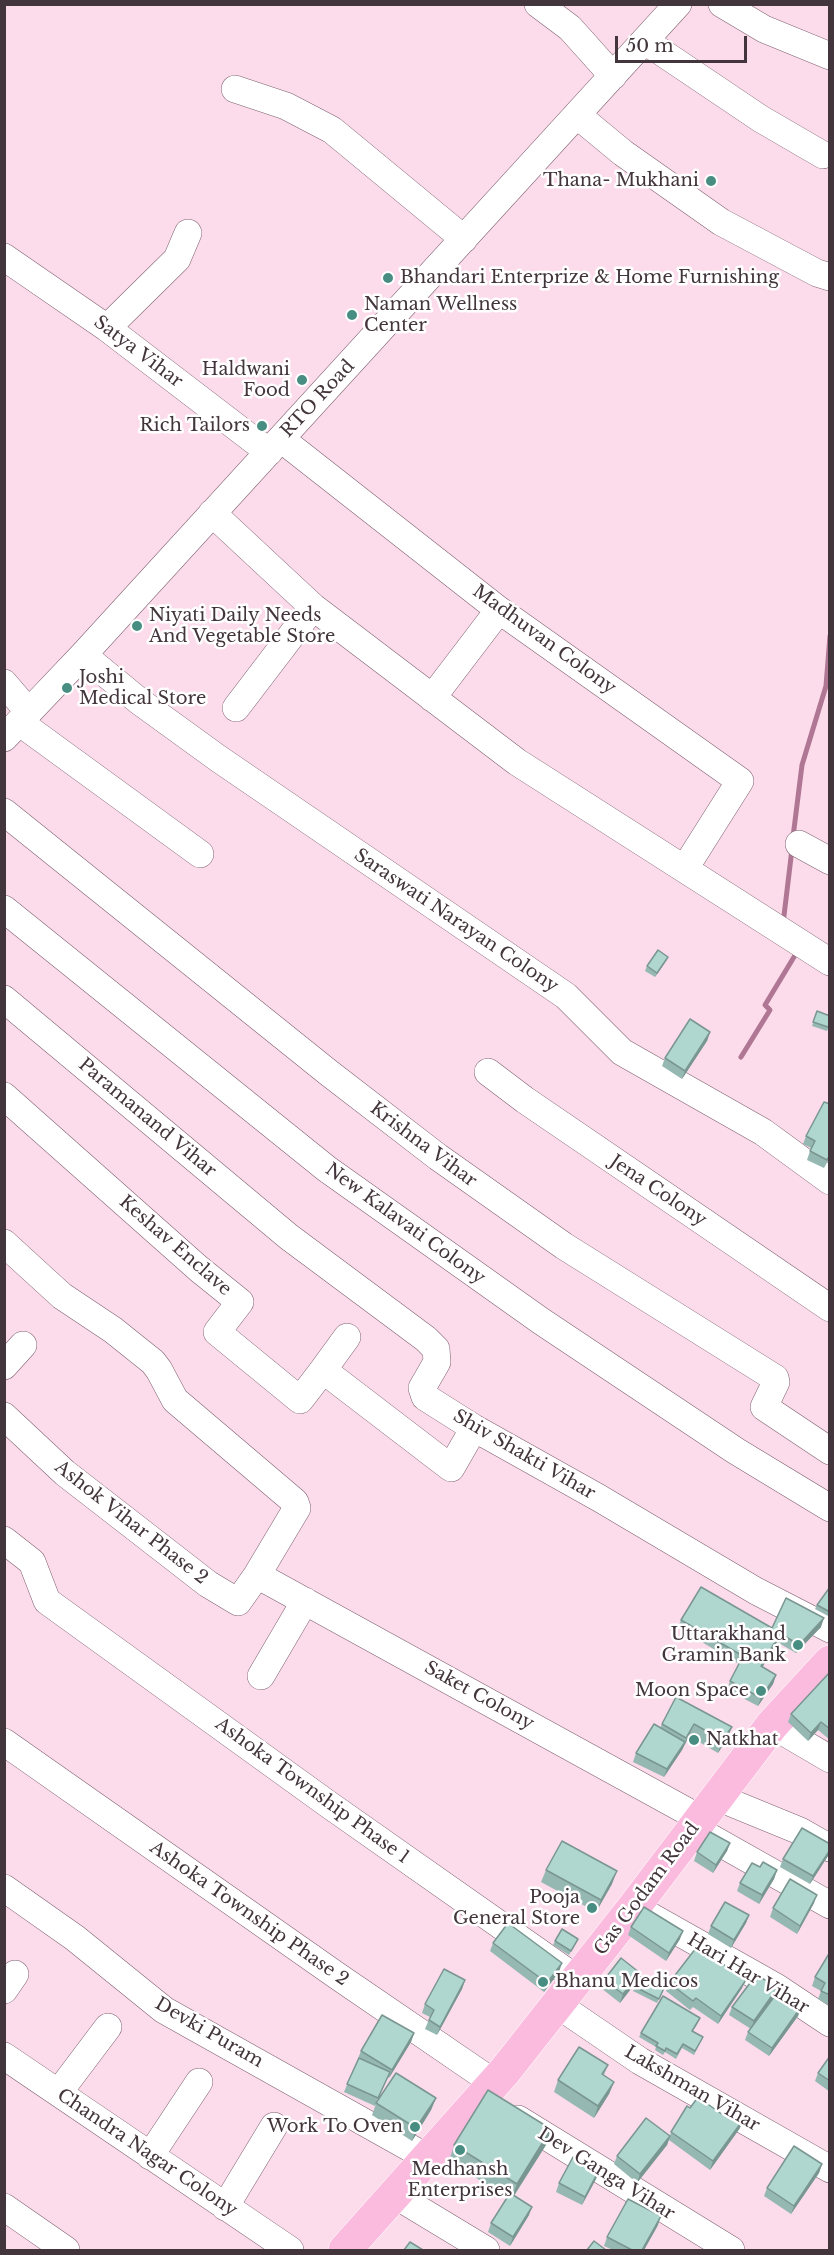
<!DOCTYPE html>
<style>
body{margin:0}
#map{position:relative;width:834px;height:2255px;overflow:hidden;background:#fcdbeb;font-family:"Libre Baskerville",serif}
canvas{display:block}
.frame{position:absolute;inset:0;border:6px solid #42353b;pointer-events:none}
.scale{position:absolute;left:615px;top:36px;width:132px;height:27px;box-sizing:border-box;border:3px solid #42353b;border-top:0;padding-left:8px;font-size:18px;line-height:21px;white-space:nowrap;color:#42353b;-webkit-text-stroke:4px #fff;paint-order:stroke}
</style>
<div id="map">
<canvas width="834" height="2255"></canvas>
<div class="frame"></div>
<div class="scale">50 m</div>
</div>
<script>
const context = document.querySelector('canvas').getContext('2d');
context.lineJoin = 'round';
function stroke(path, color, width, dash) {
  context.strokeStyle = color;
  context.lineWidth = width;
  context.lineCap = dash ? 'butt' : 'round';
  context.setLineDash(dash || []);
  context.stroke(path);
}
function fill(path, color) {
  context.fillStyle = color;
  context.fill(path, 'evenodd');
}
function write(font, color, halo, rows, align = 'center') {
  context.font = font + ' "Libre Baskerville",serif';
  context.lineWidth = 5;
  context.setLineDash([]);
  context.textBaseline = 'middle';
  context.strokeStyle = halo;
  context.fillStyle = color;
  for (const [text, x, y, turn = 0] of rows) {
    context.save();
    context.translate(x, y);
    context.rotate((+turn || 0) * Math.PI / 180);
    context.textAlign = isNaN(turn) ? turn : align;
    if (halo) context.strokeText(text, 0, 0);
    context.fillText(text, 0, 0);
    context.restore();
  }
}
stroke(new Path2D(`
 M793 837 802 765 826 686 830 636
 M783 924 792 849
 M741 1057 770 1010 765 1005 797 952 795 950`), '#af7794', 5);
const minor = new Path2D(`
 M538 4 570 28 613 76
 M722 4 764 29 830 56
 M645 41 761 119 823 155
 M235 89 286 106 332 130 464 239
 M577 115 623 153 721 222 817 273 830 277
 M4 257 107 328 269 452
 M107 328 177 259 188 233
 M281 439 499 610 740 781 692 857
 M212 513 313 607 517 762 830 962
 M83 655 139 701 219 759 566 996 622 1052 763 1132 830 1181
 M4 683 28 711
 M432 698 499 610
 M236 708 313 607
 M19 722 200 854
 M4 738 83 655 678 4
 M4 812 329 1073 438 1157 564 1246 775 1378 776 1382 764 1407 830 1451
 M799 844 830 861
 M4 909 327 1169 541 1321 736 1451 830 1508
 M4 999 289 1237 426 1339 436 1349 437 1362 422 1388 425 1397 474 1428 599 1498 756 1591 830 1629
 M488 1072 525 1100 830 1308
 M4 1096 199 1269 240 1302 217 1332 300 1400 323 1370 451 1468 474 1428
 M4 1243 62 1296 113 1330 153 1362 159 1370 175 1400 295 1502 297 1508 257 1575 238 1602 208 1584 65 1473 4 1416
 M4 1366 23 1345
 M323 1370 347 1337
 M4 1540 32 1562 47 1601 328 1804 577 1979
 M257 1575 701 1819
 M261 1676 305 1601
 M772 1725 830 1759
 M4 1742 336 1975 494 2083
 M717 1797 800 1831 830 1848
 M697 1830 830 1905
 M4 1888 75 1938 164 2010 428 2158
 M650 1916 776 1987 830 2023
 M4 1990 15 1974
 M558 2005 640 2061 830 2169
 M4 2056 290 2250
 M59 2092 108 2027
 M518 2119 731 2250
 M150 2156 199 2082
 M395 2195 486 2250
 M4 2207 66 2250
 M225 2207 274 2126`);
const major = new Path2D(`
 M345 2250 504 2072 634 1907 772 1725 830 1662`);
stroke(minor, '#7e6170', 28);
stroke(major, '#fff', 34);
stroke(minor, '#fff', 27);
stroke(major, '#fbbbde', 33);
fill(new Path2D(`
 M668 957 666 961 655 977 645 971 647 966Z
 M817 1011 830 1024 827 1031 812 1026Z
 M710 1032 707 1041 682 1079 662 1066 665 1058Z
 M824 1102 830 1157 824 1168 807 1160 811 1148 803 1144 806 1136Z
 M830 1587V1617L815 1609 817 1605Z
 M681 1620 772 1628 821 1627 796 1653 777 1642 762 1667 776 1675 773 1684 758 1706 727 1690 730 1681 739 1664 678 1628Z
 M830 1672V1740L818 1730 808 1741 788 1722 791 1714Z
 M676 1697 727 1739 718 1753 689 1736 682 1750 664 1777 633 1762 636 1753 660 1728Z
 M730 1843 727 1851 713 1873 694 1861 697 1852Z
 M829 1854 810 1884 780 1867 783 1859Z
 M760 1867 777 1870 774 1879 759 1904 737 1891 740 1883Z
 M546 1870 612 1884 596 1912 541 1882Z
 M814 1903 797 1934 770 1917 773 1908Z
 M749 1915 746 1923 731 1948 708 1934 711 1926Z
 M631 1927 680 1939 666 1961 628 1935Z
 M578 1939 569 1955 553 1945 555 1941Z
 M493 1943 559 1972 544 1992 490 1951Z
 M830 1952V2002L828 2005 818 1999 821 1991 812 1986 815 1977Z
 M465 1980 462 1989 437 2035 425 2029 430 2017 422 2013 425 2004Z
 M604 1980 637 1981 620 2003 601 1988Z
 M669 1983 742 1988 718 2024 693 2007 690 2010 666 1991Z
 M635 1987 664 1988 657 2003 633 1991Z
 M778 1987 775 1995 801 2007 798 2016 769 2056 745 2040 748 2032 751 2029 729 2015 732 2007Z
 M698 2023 693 2031 703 2037 694 2055 682 2048 676 2059 665 2052 663 2055 655 2050 656 2047 639 2037 641 2033Z
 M414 2033 411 2042 389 2078 388 2077 376 2102 436 2098 431 2110 412 2141 372 2115 376 2104 375 2106 344 2092 361 2051Z
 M830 2056V2092L815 2081 818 2073Z
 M608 2065 604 2075 614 2082 609 2094 594 2118 554 2092 558 2080Z
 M690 2108 740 2128 710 2170 669 2140 667 2145 637 2183 614 2164 617 2156 670 2136 671 2132Z
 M454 2145H546L514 2196 529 2215 510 2246 488 2232 491 2223 507 2197 449 2161Z
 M822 2164 819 2173 791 2214 764 2196 767 2188Z
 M599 2170 596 2179 582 2205 556 2192 559 2183Z
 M658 2225 644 2250H613L604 2246 607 2237Z`), '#96b8b2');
fill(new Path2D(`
 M668 957 666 961 655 977 657 973Z
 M710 1032 707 1041 682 1079 685 1071Z
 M824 1618 821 1627 796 1653 799 1645Z
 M780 1633 777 1642 758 1675 761 1666Z
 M776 1675 773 1684 758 1706 761 1698Z
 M821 1722 818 1730 808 1741 811 1733Z
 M694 1724 689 1736 682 1750 664 1777 667 1769 685 1742Z
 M732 1727 727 1739 718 1753 722 1740Z
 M730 1843 727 1851 713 1873 716 1865Z
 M830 1850V1853L810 1884 813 1876Z
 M777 1870 774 1879 759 1904 762 1895Z
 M617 1871 612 1884 596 1912 601 1900Z
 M817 1895 814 1903 797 1934 800 1926Z
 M749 1915 746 1923 731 1948 734 1940Z
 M683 1931 680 1939 666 1961 669 1953Z
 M562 1963 559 1972 544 1992 547 1983Z
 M640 1973 637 1981 620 2003 623 1994Z
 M465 1980 462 1989 437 2035 440 2027Z
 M746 1980 742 1988 718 2024 721 2016Z
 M778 1987 775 1996 751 2029 754 2021Z
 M801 2007 798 2016 769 2056 772 2048Z
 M414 2033 411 2042 389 2078 392 2070Z
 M614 2082 609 2094 594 2118 598 2106Z
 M436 2098 431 2110 412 2141 416 2128Z
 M743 2120 740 2128 710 2170 713 2161Z
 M551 2129 546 2145 511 2200 517 2184Z
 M670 2136 667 2145 637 2183 640 2174Z
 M822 2164 819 2173 791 2214 794 2206Z
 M599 2170 596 2179 582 2205 585 2197Z
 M532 2207 529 2215 510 2246 513 2237Z
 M661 2216 658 2225 644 2250H642Z`), '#7a9691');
const building = new Path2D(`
 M658 950 668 957 657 973 647 966Z
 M817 1011 830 1016V1024L828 1027 813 1022Z
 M690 1019 710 1032 685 1071 665 1058Z
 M824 1102 830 1104V1155L827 1160 810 1151 815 1141 806 1136Z
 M701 1587 772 1628 786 1598 824 1618 799 1645 780 1633 761 1666 776 1675 761 1698 730 1681 743 1656 681 1620Z
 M830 1587V1612L817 1605Z
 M830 1672V1729L821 1722 811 1733 791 1714Z
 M676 1697 732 1727 722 1740 694 1724 686 1738 662 1724Z
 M654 1724 685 1742 667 1769 636 1753Z
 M802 1828 830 1844V1850L813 1876 783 1859Z
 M710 1832 730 1843 716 1865 697 1852Z
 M562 1841 617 1871 601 1900 546 1870Z
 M763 1862 777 1870 762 1895 740 1883 752 1863 760 1867Z
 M790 1879 817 1895 800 1926 773 1908Z
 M725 1902 749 1915 734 1940 711 1926Z
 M644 1907 683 1931 669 1953 631 1927Z
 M508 1923 562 1963 547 1983 493 1943Z
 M562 1929 578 1939 571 1951 555 1941Z
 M696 1948 722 1966 723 1964 746 1980 721 2016 696 1998 693 2001 669 1983Z
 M830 1952V1995L821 1991 825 1983 815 1977Z
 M621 1958 640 1973 623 1994 604 1980Z
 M444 1969 465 1980 440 2027 429 2020 434 2010 425 2004Z
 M756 1975 778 1987 754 2021 732 2007Z
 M640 1977 664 1988 659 1999 635 1987Z
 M777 1993 801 2007 772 2048 748 2032Z
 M663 1996 700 2018 692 2031 703 2037 695 2051 683 2044 677 2054 666 2048 665 2051 656 2046 658 2043 641 2033Z
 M382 2015 414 2033 392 2070 361 2051Z
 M579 2047 608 2065 602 2074 614 2082 598 2106 558 2080Z
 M830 2056V2081L818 2073Z
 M359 2058 390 2072 378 2098 347 2084Z
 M396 2073 436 2098 416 2128 376 2103Z
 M488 2090 551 2129 517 2184 454 2145Z
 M698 2097 723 2115 728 2109 743 2120 713 2161 671 2132 687 2106 690 2108Z
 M646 2118 670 2136 640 2174 617 2156Z
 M794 2146 822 2164 794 2206 767 2188Z
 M573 2157 599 2170 585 2197 559 2183Z
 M510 2193 532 2207 513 2237 491 2223Z
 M628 2199 661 2216 642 2250H632L607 2237Z
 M594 2241 606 2250H587Z
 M410 2242 423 2250H404Z`);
fill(building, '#afd6cf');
stroke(building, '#7a9691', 1.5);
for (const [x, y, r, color] of [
 [711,181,6,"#488d82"],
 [388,278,6,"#488d82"],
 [352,315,6,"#488d82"],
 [302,380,6,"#488d82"],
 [262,426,6,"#488d82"],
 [137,626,6,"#488d82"],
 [67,688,6,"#488d82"],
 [798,1645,6,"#488d82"],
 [761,1691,6,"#488d82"],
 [694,1740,6,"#488d82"],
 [592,1908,6,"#488d82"],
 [543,1982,6,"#488d82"],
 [415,2127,6,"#488d82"],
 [460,2150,6,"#488d82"]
]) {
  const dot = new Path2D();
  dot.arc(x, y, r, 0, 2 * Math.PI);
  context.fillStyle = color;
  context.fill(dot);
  stroke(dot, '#fff', 2);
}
write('18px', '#42353b', '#fff', [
 ["Thana- Mukhani",699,181],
 ["Bhandari Enterprize & Home Furnishing",400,278,"left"],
 ["Naman Wellness",364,305,"left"],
 ["Center",364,326,"left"],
 ["Haldwani",290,370],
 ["Food",290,391],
 ["Rich Tailors",250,426],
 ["Niyati Daily Needs",149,616,"left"],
 ["And Vegetable Store",149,637,"left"],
 ["Joshi",79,678,"left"],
 ["Medical Store",79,699,"left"],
 ["Uttarakhand",786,1635],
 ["Gramin Bank",786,1656],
 ["Moon Space",749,1691],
 ["Natkhat",706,1740,"left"],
 ["Pooja",580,1898],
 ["General Store",580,1919],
 ["Bhanu Medicos",555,1982,"left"],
 ["Work To Oven",403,2127],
 ["Medhansh",460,2170,"center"],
 ["Enterprises",460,2191,"center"]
], 'right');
write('18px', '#42353b', '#fff', [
 ["Satya Vihar",138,352,37],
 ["RTO Road",318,399,-47],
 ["Madhuvan Colony",544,640,36],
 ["Saraswati Narayan Colony",456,921,34],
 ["Paramanand Vihar",147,1118,40],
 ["Krishna Vihar",423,1145,37],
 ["Jena Colony",658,1191,34],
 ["New Kalavati Colony",405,1224,36],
 ["Keshav Enclave",175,1246,41],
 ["Shiv Shakti Vihar",524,1455,30],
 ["Ashok Vihar Phase 2",131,1523,38],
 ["Saket Colony",479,1696,29],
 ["Ashoka Township Phase 1",312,1791,36],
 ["Gas Godam Road",647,1889,-53],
 ["Ashoka Township Phase 2",249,1914,35],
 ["Hari Har Vihar",748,1974,31],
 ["Devki Puram",209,2033,30],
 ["Lakshman Vihar",692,2089,30],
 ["Chandra Nagar Colony",147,2153,34],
 ["Dev Ganga Vihar",606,2174,32]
]);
</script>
